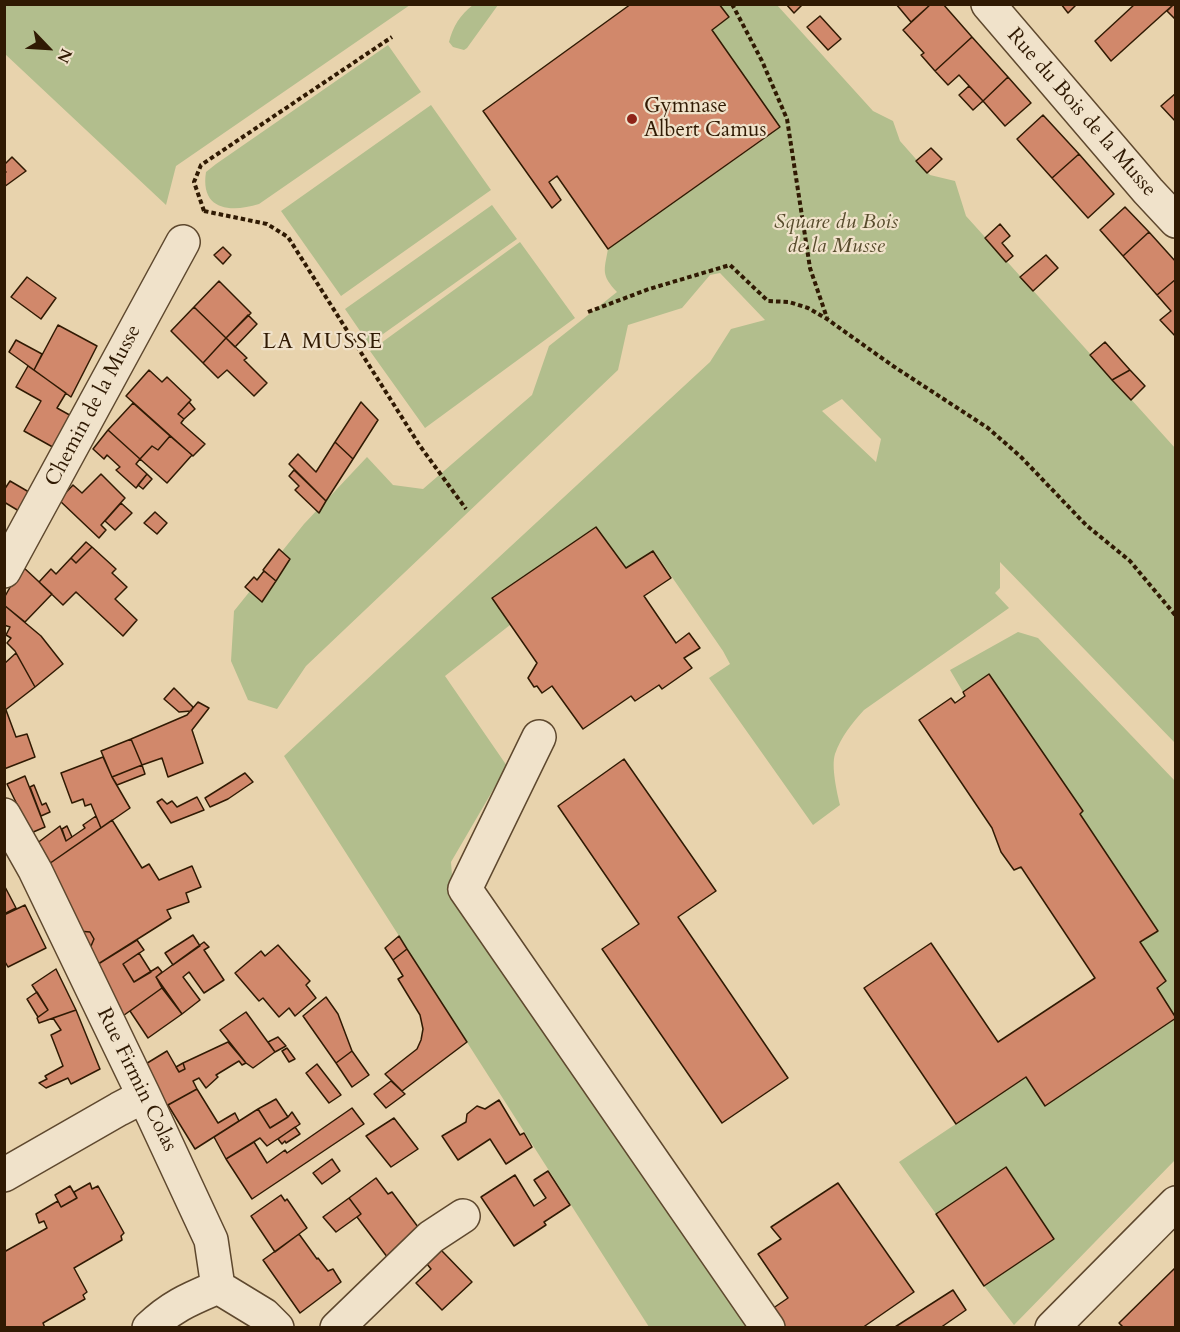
<!DOCTYPE html>
<style>
body{margin:0}
#map{position:relative;width:1180px;height:1332px;overflow:hidden;background:#e8d3ad;font-family:Cardo,serif}
canvas{display:block}
.frame{position:absolute;inset:0;border:6px solid #301a03;pointer-events:none}
.north{position:absolute;left:18px;top:18px;width:60px;height:60px;-webkit-text-stroke:4px #f0e2ca;paint-order:stroke;rotate:115deg;font-size:16px;font-weight:700;line-height:24px;text-align:center;color:#301a03}
.north::after{content:'';display:block;margin:auto;width:21px;height:27px;background:#301a03;clip-path:polygon(50% 0,100% 100%,50% 72%,0 100%)}
</style>
<div id="map">
<canvas width="1180" height="1332"></canvas>
<div class="frame"></div>
<div class="north">N</div>
</div>
<script>
const context = document.querySelector('canvas').getContext('2d');
context.lineJoin = 'round';
function fill(path, color) {
  context.fillStyle = color;
  context.fill(path, 'evenodd');
}
function stroke(path, color, width, dash) {
  context.strokeStyle = color;
  context.lineWidth = width;
  context.lineCap = dash ? 'butt' : 'round';
  context.setLineDash(dash || []);
  context.stroke(path);
}
function write(font, color, halo, rows, align = 'center') {
  context.font = font + ' Cardo,serif';
  context.lineWidth = 4.5;
  context.setLineDash([]);
  context.textBaseline = 'middle';
  context.strokeStyle = halo;
  context.fillStyle = color;
  for (const [text, x, y, turn = 0] of rows) {
    context.save();
    context.translate(x, y);
    context.rotate((+turn || 0) * Math.PI / 180);
    context.textAlign = isNaN(turn) ? turn : align;
    if (halo) context.strokeText(text, 0, 0);
    context.fillText(text, 0, 0);
    context.restore();
  }
}
fill(new Path2D(`
 M4 5 5 4 410 5 176 166 166 205 5 54Z
 M473 5H498L467 48 464 50 453 47 449 42C453 26 460 15 473 5Z
 M704 5H777L873 111 893 121 900 141 930 175 955 181 966 216 1175 448V743L1000 562V588L995 593 1009 608 864 710C852 723 841 737 835 754 831 766 837 793 840 805L813 825 709 678 730 664 723 651 654 551 626 568 492 598 510 625 445 676 507 766 451 862 454 903 752 1327H649L284 756 710 362 731 329 765 320 720 273 710 275 682 308 628 325 618 370 306 666 277 709 248 700 231 661 234 611 304 524 367 457 393 485 423 489 532 395 549 346 617 292C601 275 604 271 608 249L653 218 661 202 689 192 764 139 771 114 712 30ZM842 399 881 439 876 462 822 411Z
 M388 45 421 92 259 204C230 213 200 210 206 172L216 164Z
 M431 105 491 190 341 296 281 211Z
 M492 205 517 239 369 344 345 309Z
 M520 242 575 318 425 428 370 351Z
 M1018 632 1038 638 1175 781V1160L1014 1325 984 1286 1006 1168 936 1214 899 1162 1026 1077 1045 1105 1157 988 1166 981 1140 942 1158 931 1080 814 1083 811 989 674 963 692 950 670Z`), '#b2be8d');
const building = new Path2D(`
 M631 4H719L729 17 712 30 780 127 608 249 557 176 549 182 561 200 552 208 483 111Z
 M786 4H803L794 13Z
 M896 4H931L911 22Z
 M931 4H943L972 37 935 71 921 55 924 53 903 30Z
 M1061 4H1077L1068 13Z
 M1135 4H1174L1111 61 1095 41Z
 M1174 4H1176V20L1167 11Z
 M820 16 841 39 828 50 807 27Z
 M972 37 1008 77 983 101 959 75 948 85 935 71Z
 M1008 77 1031 103 1005 126 983 101Z
 M969 86 983 101 973 110 959 95Z
 M1176 93V122L1161 106Z
 M1043 115 1079 154 1052 178 1017 139Z
 M931 148 942 159 927 173 916 161Z
 M1079 154 1114 194 1088 218 1052 178Z
 M12 157 26 171 4 187V173L6 172 4 170V165Z
 M1125 207 1149 232 1123 256 1100 230Z
 M1000 224 1010 236 1002 243 1013 256 1006 262 985 238Z
 M1149 232 1176 262V279L1157 295 1123 256Z
 M223 247 231 255 223 264 214 255Z
 M1046 255 1058 268 1033 291 1020 277Z
 M27 277 56 298 41 319 11 297Z
 M1176 279V337L1160 320 1171 311 1157 295Z
 M219 281 251 313 226 338 194 307Z
 M194 307 226 338 203 363 171 331Z
 M248 315 257 324 235 347 226 338Z
 M58 325 97 346 71 397 34 370Z
 M226 338 247 358 244 360 267 383 254 396 227 370 218 378 203 363Z
 M16 340 42 354 34 370 9 352Z
 M1105 342 1130 370 1112 380 1090 355Z
 M28 366 66 393 57 408 75 418 58 450 24 431 41 401 16 387Z
 M149 370 162 382 167 377 191 400 178 414 184 419 181 423 205 444 193 456 126 396Z
 M1130 370 1145 386 1131 400 1112 380Z
 M189 402 195 409 184 419 178 414Z
 M361 402 378 420 353 459 335 442Z
 M133 403 170 436 158 450 152 446 140 459 108 430Z
 M108 430 140 459 136 464 147 474 136 488 116 470 120 467 107 455 104 459 93 449Z
 M170 436 192 455 167 483 140 459 152 446 158 450Z
 M335 442 353 459 326 501 289 464 298 454 316 472Z
 M294 470 326 501 319 513 295 490 299 486 289 476Z
 M101 474 125 498 101 525 106 530 99 538 59 500 73 485 82 493Z
 M147 474 152 479 143 489 138 485Z
 M10 481 34 495 24 514 4 502V490Z
 M121 503 132 513 115 530 105 521Z
 M155 512 167 523 157 534 144 523Z
 M596 527 626 568 653 551 671 578 644 596 676 643 689 633 700 648 684 658 692 668 662 689 659 685 635 701 631 696 583 729 552 686 542 693 537 686 534 687 528 678 537 663 492 598Z
 M86 542 92 547 76 563 71 558Z
 M92 547 116 569 112 573 127 587 115 599 137 620 123 636 76 592 63 605 39 582 51 569 56 574 71 558 76 563Z
 M279 549 290 559 276 581 263 570Z
 M22 566 52 594 25 622 4 605V598Z
 M264 571 276 581 262 602 245 587 254 577 257 580Z
 M4 605 41 636 63 664 35 687 15 651 7 643 11 638 6 635 10 627 4 625Z
 M16 653 35 687 4 711V664Z
 M989 674 1083 811 1080 814 1158 931 1140 942 1166 981 1157 988 1176 1018 1045 1106 1026 1077 956 1124 864 988 931 943 998 1042 1095 978 1021 867 1014 870 1001 852 992 828 919 720 951 698 955 703 965 696 963 692Z
 M174 688 193 707 191 711 179 712 164 699Z
 M198 702 209 708 192 730 203 763 168 777 162 758 142 765 131 739 187 715Z
 M6 710 16 737 27 734 35 757 4 769V711Z
 M131 739 142 765 112 777 101 751Z
 M103 757 112 777 130 808 101 828 91 804 85 806 83 799 72 803 61 773Z
 M624 759 716 891 678 917 788 1078 722 1123 602 949 639 924 558 806Z
 M142 765 145 774 117 785 112 777Z
 M245 773 253 782 228 799 210 807 205 798Z
 M25 776 45 827 31 833 7 784Z
 M34 785 42 805 46 803 50 812 41 816 30 787Z
 M197 797 204 810 171 823 157 802 162 799 167 804 172 801 177 807Z
 M96 816 101 828 46 866 36 844 60 826 66 841 85 828 83 825Z
 M112 820 142 868 149 864 159 880 192 866 201 887 186 893 189 902 167 910 171 918 95 966 87 949 91 946 94 939 90 932 78 931 46 866Z
 M67 826 72 837 66 841 62 829Z
 M4 885 16 908 4 914Z
 M25 905 46 948 8 967 4 960V915Z
 M78 931 90 932 94 939 91 946 87 949Z
 M193 935 200 946 173 965 165 953Z
 M399 936 407 949 393 960 385 948Z
 M137 940 144 950 123 964 134 982 158 967 162 972 156 977 162 988 120 1018 95 966Z
 M204 942 209 947 204 950 224 980 204 993 189 972 183 977 200 1000 182 1014 156 977Z
 M278 945 310 981 306 985 316 998 295 1016 289 1008 279 1017 263 998 259 1001 235 973 261 951 265 956Z
 M407 949 467 1042 402 1091 385 1074 417 1049 421 1040 423 1029 420 1015 398 979 403 976 393 960Z
 M139 953 151 972 134 982 123 964Z
 M56 969 76 1010 39 1023 37 1018 48 1010 32 985Z
 M162 988 182 1014 148 1038 130 1011Z
 M37 992 48 1010 38 1017 27 999Z
 M326 997 338 1014 352 1051 336 1063 303 1016Z
 M76 1010 100 1069 71 1084 68 1078 46 1088 39 1083 47 1079 45 1076 63 1066 51 1035 61 1030 53 1018Z
 M246 1012 275 1052 253 1068 246 1063 220 1030Z
 M278 1037 286 1046 275 1052 268 1042Z
 M228 1042 246 1063 242 1065 239 1061 216 1075 218 1077 206 1088 199 1078 193 1081 197 1089 166 1106 144 1065 167 1051 179 1072 185 1069 183 1063Z
 M287 1048 295 1059 289 1062 282 1051Z
 M352 1051 369 1075 352 1087 336 1063Z
 M183 1063 185 1069 179 1072 176 1067Z
 M317 1064 341 1095 329 1103 306 1073Z
 M391 1081 405 1094 386 1108 374 1094Z
 M197 1089 218 1123 235 1113 239 1121 195 1149 168 1105Z
 M276 1099 288 1117 270 1128 258 1109Z
 M499 1100 520 1135 524 1133 532 1147 506 1164 490 1139 458 1160 442 1136 466 1122 467 1114 477 1106 485 1109Z
 M352 1108 364 1124 252 1199 226 1159 254 1142 267 1163 285 1150 287 1153Z
 M258 1109 270 1128 288 1117 292 1112 300 1124 267 1146 260 1138 226 1159 214 1137Z
 M394 1118 418 1149 391 1167 366 1136Z
 M295 1127 300 1134 286 1143 285 1141 282 1144 278 1139Z
 M332 1159 340 1171 322 1184 313 1173Z
 M1006 1167 1054 1239 984 1286 936 1214Z
 M548 1171 570 1205 544 1222 546 1225 514 1246 481 1197 515 1175 534 1206 546 1198 534 1180Z
 M376 1178 388 1194 392 1192 421 1231 391 1262 357 1217 361 1214 349 1198Z
 M90 1183 92 1189 98 1186 124 1233 121 1236 122 1240 74 1268 87 1292 83 1295 85 1299 43 1323 45 1328H4V1252L47 1228 44 1221 39 1223 36 1214 58 1201 61 1207 77 1198 74 1192Z
 M838 1183 914 1292 862 1328H780L769 1311 788 1298 758 1254 781 1239 771 1227Z
 M70 1186 77 1198 61 1207 55 1195Z
 M281 1195 285 1201 287 1199 307 1228 275 1252 251 1216Z
 M349 1198 361 1214 336 1232 323 1217Z
 M299 1234 317 1259 318 1258 328 1271 333 1269 341 1282 300 1313 263 1260Z
 M441 1250 472 1282 442 1310 416 1283 431 1269 427 1264Z
 M1176 1267V1328H1124L1119 1323Z
 M953 1290 966 1310 940 1328 895 1327Z`);
fill(building, '#d1886b');
stroke(building, '#301a03', 1.5);
const minor = new Path2D(`
 M988 4 1148 191 1176 221
 M4 571 183 242
 M539 737 465 889 768 1328
 M4 815 35 870 144 1096 211 1240 218 1287 264 1315 277 1328
 M4 1175 119 1109 144 1096
 M149 1328C172 1306 190 1299 218 1287
 M337 1328 431 1237 463 1216
 M1052 1328 1176 1203`);
stroke(minor, '#5e482e', 36);
stroke(new Path2D(`
 M732 4 762 61 787 119 810 268 827 318
 M204 211 267 224 288 237 420 446 466 509
 M204 211 194 182 201 165 392 37
 M588 312 649 289 730 265 768 301 789 302 808 308 827 319 893 366 988 428 1021 457 1086 525 1130 561 1176 616`), '#301a03', 4, [4.5, 3]);
stroke(minor, '#f0e2ca', 33);
for (const [x, y, r, color] of [
 [632,119,6,"#8f2418"]
]) {
  const dot = new Path2D();
  dot.arc(x, y, r, 0, 2 * Math.PI);
  context.fillStyle = color;
  context.fill(dot);
  stroke(dot, '#f0e2ca', 2);
}
write('21px', '#301a03', '#f0e2ca', [
 ["Gymnase",644,107],
 ["Albert Camus",644,131]
], 'left');
write('21px', '#301a03', '#f0e2ca', [
 ["Rue du Bois de la Musse",1081,113,49],
 ["Chemin de la Musse",94,406,-62],
 ["Rue Firmin Colas",136,1080,64]
]);
write('italic 21px', '#574b2c', '#f0e2ca', [
 ["Square du Bois",836,223],
 ["de la Musse",836,247]
]);
context.letterSpacing = '1.5px';
write('22px', '#301a03', '#f0e2ca', [
 ["LA MUSSE",323,343]
]);
context.letterSpacing = '0px';
</script>
